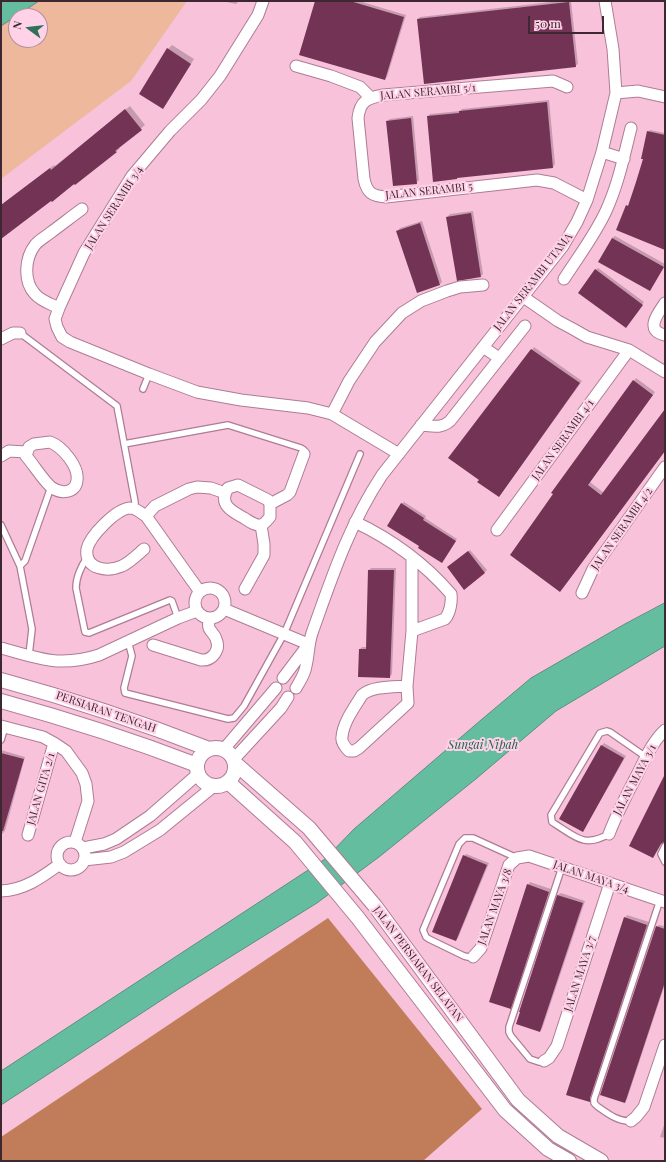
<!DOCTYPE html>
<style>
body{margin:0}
#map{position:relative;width:666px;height:1162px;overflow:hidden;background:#f8c2db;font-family:"Playfair Display",serif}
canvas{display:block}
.frame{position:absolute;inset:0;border:2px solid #3d2832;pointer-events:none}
.north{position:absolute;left:8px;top:8px;width:40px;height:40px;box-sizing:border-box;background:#ffd2e7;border:1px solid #b18e9f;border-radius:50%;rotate:285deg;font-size:11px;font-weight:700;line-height:16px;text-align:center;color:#3d2832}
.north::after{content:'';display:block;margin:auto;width:14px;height:18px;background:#326f5b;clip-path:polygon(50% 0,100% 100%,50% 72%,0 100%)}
.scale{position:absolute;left:528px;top:16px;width:76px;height:18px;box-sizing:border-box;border:2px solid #3d2832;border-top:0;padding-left:5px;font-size:12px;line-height:14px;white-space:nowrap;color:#3d2832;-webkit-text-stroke:3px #ffd2e7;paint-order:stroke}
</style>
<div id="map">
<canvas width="666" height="1162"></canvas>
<div class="frame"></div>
<div class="north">N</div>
<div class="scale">50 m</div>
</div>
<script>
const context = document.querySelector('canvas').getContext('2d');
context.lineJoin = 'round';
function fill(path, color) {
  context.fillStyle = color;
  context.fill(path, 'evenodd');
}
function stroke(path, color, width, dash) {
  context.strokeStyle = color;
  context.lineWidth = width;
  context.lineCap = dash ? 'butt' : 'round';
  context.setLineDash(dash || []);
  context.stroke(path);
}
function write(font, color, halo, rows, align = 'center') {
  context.font = font + ' "Playfair Display",serif';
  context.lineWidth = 4;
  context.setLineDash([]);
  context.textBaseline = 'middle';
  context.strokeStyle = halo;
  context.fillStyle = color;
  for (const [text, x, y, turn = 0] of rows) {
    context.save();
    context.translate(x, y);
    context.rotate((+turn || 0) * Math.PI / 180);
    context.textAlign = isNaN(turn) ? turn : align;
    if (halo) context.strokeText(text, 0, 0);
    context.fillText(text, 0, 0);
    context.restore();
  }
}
fill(new Path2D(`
 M1 1H187L131 81 1 179ZM16 16H40V40H16Z`), '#edb89c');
fill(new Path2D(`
 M328 918 482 1109 423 1161H1V1137Z`), '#c17d59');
const water = new Path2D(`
 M4 1H39L1 26V3Z
 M665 603V646L556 711 477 778 379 857 317 903 177 990 1 1105V1071L325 859 354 829 481 720 531 678 623 625Z`);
fill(water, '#63bd9e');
stroke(water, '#58907e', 1);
fill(new Path2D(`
 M222 1H239L236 4Z
 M316 1H359L406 15 387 77 385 79Z
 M560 1H571L578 64 575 66 418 19 420 17Z
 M172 45 194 59 166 104 163 108 140 94 168 49Z
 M549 100 555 164 553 167 459 176 457 178 428 117 430 114 460 111 462 109Z
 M130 106 145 125 119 147 120 148 116 152 94 169 52 201 51 200 1 238V205L54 165 55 166Z
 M413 116 419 180 416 183 387 121 390 119Z
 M650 130 665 133V163L648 132Z
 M473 211 483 274 481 276 447 217 450 214Z
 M422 221 442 282 440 284 397 231 400 228Z
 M615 236 665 264 650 290 612 238Z
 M598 268 644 302 628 324 595 270Z
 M534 347 582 381 501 494 449 458Z
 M636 378 655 392 590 482 604 493 665 410V451L562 589 554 494Z
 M404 502 426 516 425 518 457 539 444 560 421 546 401 504Z
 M470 550 487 570 484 573 451 565Z
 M371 568H396L392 674 390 677 360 649 362 647H367L369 570Z
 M604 743 626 756 583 831 601 746Z
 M1 750 25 757 5 831 2 834H1Z
 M466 854 489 863 458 938 456 940 464 856Z
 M530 882 551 889 513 1005 510 1008 528 885Z
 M561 893 585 901 542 1029 540 1031 520 1011 558 895Z
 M627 915 649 922 592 1094V1099L589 1101 568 1094 625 918Z
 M659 925 665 926V984L627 1099 625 1102 657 927Z
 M665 1122V1138L660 1137Z`), '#0003');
fill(new Path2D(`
 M315 1H350L404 17 385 80 299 55Z
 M569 2 576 67 424 84 417 19Z
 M167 48 191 64 163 109 139 94Z
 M547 102 553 168 457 178V179L433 182 427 116 459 113V111Z
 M125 109 142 130 115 151 117 152 75 185 74 184 52 202 51 201 1 239V205L50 168 51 170Z
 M411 118 417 184 393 186 386 121Z
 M647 131 665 135V250L616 230 626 205 628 206 636 182 643 159H641Z
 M471 213 481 277 457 281 446 217Z
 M420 223 440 285 417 293 396 231Z
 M612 238 664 267 650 291 598 262Z
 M595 269 643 305 626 328 578 293Z
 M531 349 580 383 499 497 477 482 479 480 448 458Z
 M633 380 653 395 588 485 601 495 665 409V451L560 592 510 555 553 494 551 493Z
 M401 503 424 518 423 520 456 541 442 563 418 548 419 546 387 526Z
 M468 551 485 573 464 590 447 567Z
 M368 570H394L390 678 358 677 359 649H366Z
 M601 745 624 758 583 832 559 819Z
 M1 753 24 759 3 831H1Z
 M665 774V842L661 844 653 858 629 846Z
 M463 855 487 865 456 941 432 932Z
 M527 884 549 892 511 1009 489 1002Z
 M557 895 583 903 540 1032 516 1024 520 1012H519Z
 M624 917 647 925 590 1098V1102L566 1095Z
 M656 926 665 929V982L625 1103 600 1095Z`), '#723354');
const service = new Path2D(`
 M20 333 117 406 135 502V509
 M143 389 149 374
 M124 444 228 425 301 448 304 450V454
 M1 525 20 566 32 629 29 655
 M87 558C81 566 76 578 76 588L85 632 89 633 170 600 172 601 178 618
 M20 566 25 561 51 487
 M128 641 132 656 124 688 125 693 228 719 234 718 244 706 284 634 360 454
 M1 740 5 727
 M609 834C584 848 576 837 555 824L552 822 551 815 600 733 607 731 610 732 646 757
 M665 846 661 854 665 862
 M473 957H468L464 956 429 939 426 937 423 930 459 844 465 838H473L517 858
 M544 1061 539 1062 530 1059 511 1036 509 1032V1027L562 867
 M631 1121C618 1122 607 1113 597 1106L594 1103V1099L660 900`);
const minor = new Path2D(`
 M263 1 258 15 220 76 201 100 170 131 132 176 84 253 59 308 55 319 57 327 62 337 70 342 149 374 197 392 241 400 308 408 332 414 399 454
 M296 66 331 76 360 87 371 98
 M567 87 553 81 383 95C367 98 360 101 358 118L364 179C367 193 372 196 386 197L537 180 554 183 587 200
 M616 93 638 91 665 97
 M602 152 624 159
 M564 279C578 257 595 235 606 211 618 185 624 156 631 128
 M522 296 558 321 573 329 587 337 629 350 665 372
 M665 303C658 313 644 331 665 335
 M59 308C51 304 41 301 35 294 23 281 25 258 35 245 39 240 45 237 50 233 61 225 71 217 82 209
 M1 339 13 333H20
 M483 347 499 358
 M332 414 349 381 375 342 402 313 421 301 447 291 460 287 483 285
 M421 425C432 426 441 429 450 421L525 326
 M50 442C63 447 79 467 77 480 76 494 60 494 51 487 42 479 34 465 26 456L29 447 34 444Z
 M1 456 9 451 26 452
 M238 485 268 500 270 504V517C268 519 265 524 261 525 255 526 249 521 244 518 231 511 218 504 228 488Z
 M270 504 287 495 290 492 304 454
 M146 516 155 506 189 489 197 487 211 488 225 493
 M355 522C391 539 425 564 451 594 452 602 450 613 445 619L412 631
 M497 530 629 350
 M144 549C137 555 130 562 122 566 108 572 84 570 87 549 90 536 116 509 130 508 136 508 141 513 146 516L200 592
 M195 603a15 15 0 1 1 30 0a15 15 0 1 1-30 0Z
 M245 589 264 555V544L261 525
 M582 593 593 569 665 467
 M224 609 308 644
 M153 645 201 660C212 661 221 650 216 639 215 635 211 632 209 628 208 625 209 622 209 619
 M1 648C17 652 46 662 62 661 74 661 87 659 99 655L178 618 197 611
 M283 678 308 645
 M407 686C394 687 372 686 362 695 355 707 343 722 342 737 341 742 345 747 349 751H354L359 748 408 703 407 686 412 631V557
 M296 688C300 681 305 674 306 666 309 653 308 646 312 633 332 577 349 525 382 475L563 246 577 222 587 200 602 152 616 93 613 49 605 1
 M1 726 43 737 54 743 66 751 82 773 86 784 88 801 75 842
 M224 749 276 688
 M234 759 281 708 288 697
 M609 834C617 813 627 794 637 775 645 759 652 742 665 730
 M28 835 54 743
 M57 856a14 14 0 1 1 28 0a14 14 0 1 1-28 0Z
 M83 848 104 844 116 839 150 816 198 774
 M84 860 111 857 124 852 160 830 214 786
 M1 891C25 890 42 877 60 864
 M473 957 481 948 509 865 517 858 529 856 665 902
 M544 1061 549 1058 557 1046 610 883
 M631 1121 636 1117 644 1107 665 1045`);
const tertiary = new Path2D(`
 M1 680C71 699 140 722 209 749
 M1 701C67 719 132 740 197 765
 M197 767a19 19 0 1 1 38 0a19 19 0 1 1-38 0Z
 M236 764 309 828 375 906 518 1100 558 1136 601 1161
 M228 782 295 842 358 918 505 1110 548 1149 569 1161`);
stroke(service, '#ae7c94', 8);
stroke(minor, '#ae7c94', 13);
stroke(tertiary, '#ae7c94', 16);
stroke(service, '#fff', 5.5);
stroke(minor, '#fff', 11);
stroke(tertiary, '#fff', 14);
write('11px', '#3d2832', '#ffd2e7', [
 ["JALAN SERAMBI 5/1",428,92,-5],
 ["JALAN SERAMBI 5",429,191,-6],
 ["JALAN SERAMBI 3/4",114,208,-57],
 ["JALAN SERAMBI UTAMA",533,282,-52],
 ["JALAN SERAMBI 4/1",563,440,-54],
 ["JALAN SERAMBI 4/2",622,529,-55],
 ["PERSIARAN TENGAH",106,712,19],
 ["JALAN MAYA 3/1",635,780,-62],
 ["JALAN GITA 2/1",41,789,-74],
 ["JALAN MAYA 3/4",591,877,19],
 ["JALAN MAYA 3/8",495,907,-70],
 ["JALAN PERSIARAN SELATAN",418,964,53],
 ["JALAN MAYA 3/7",580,974,-72]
]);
write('italic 12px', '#1e634e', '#ffd2e7', [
 ["Sungai Nipah",483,745]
]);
</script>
